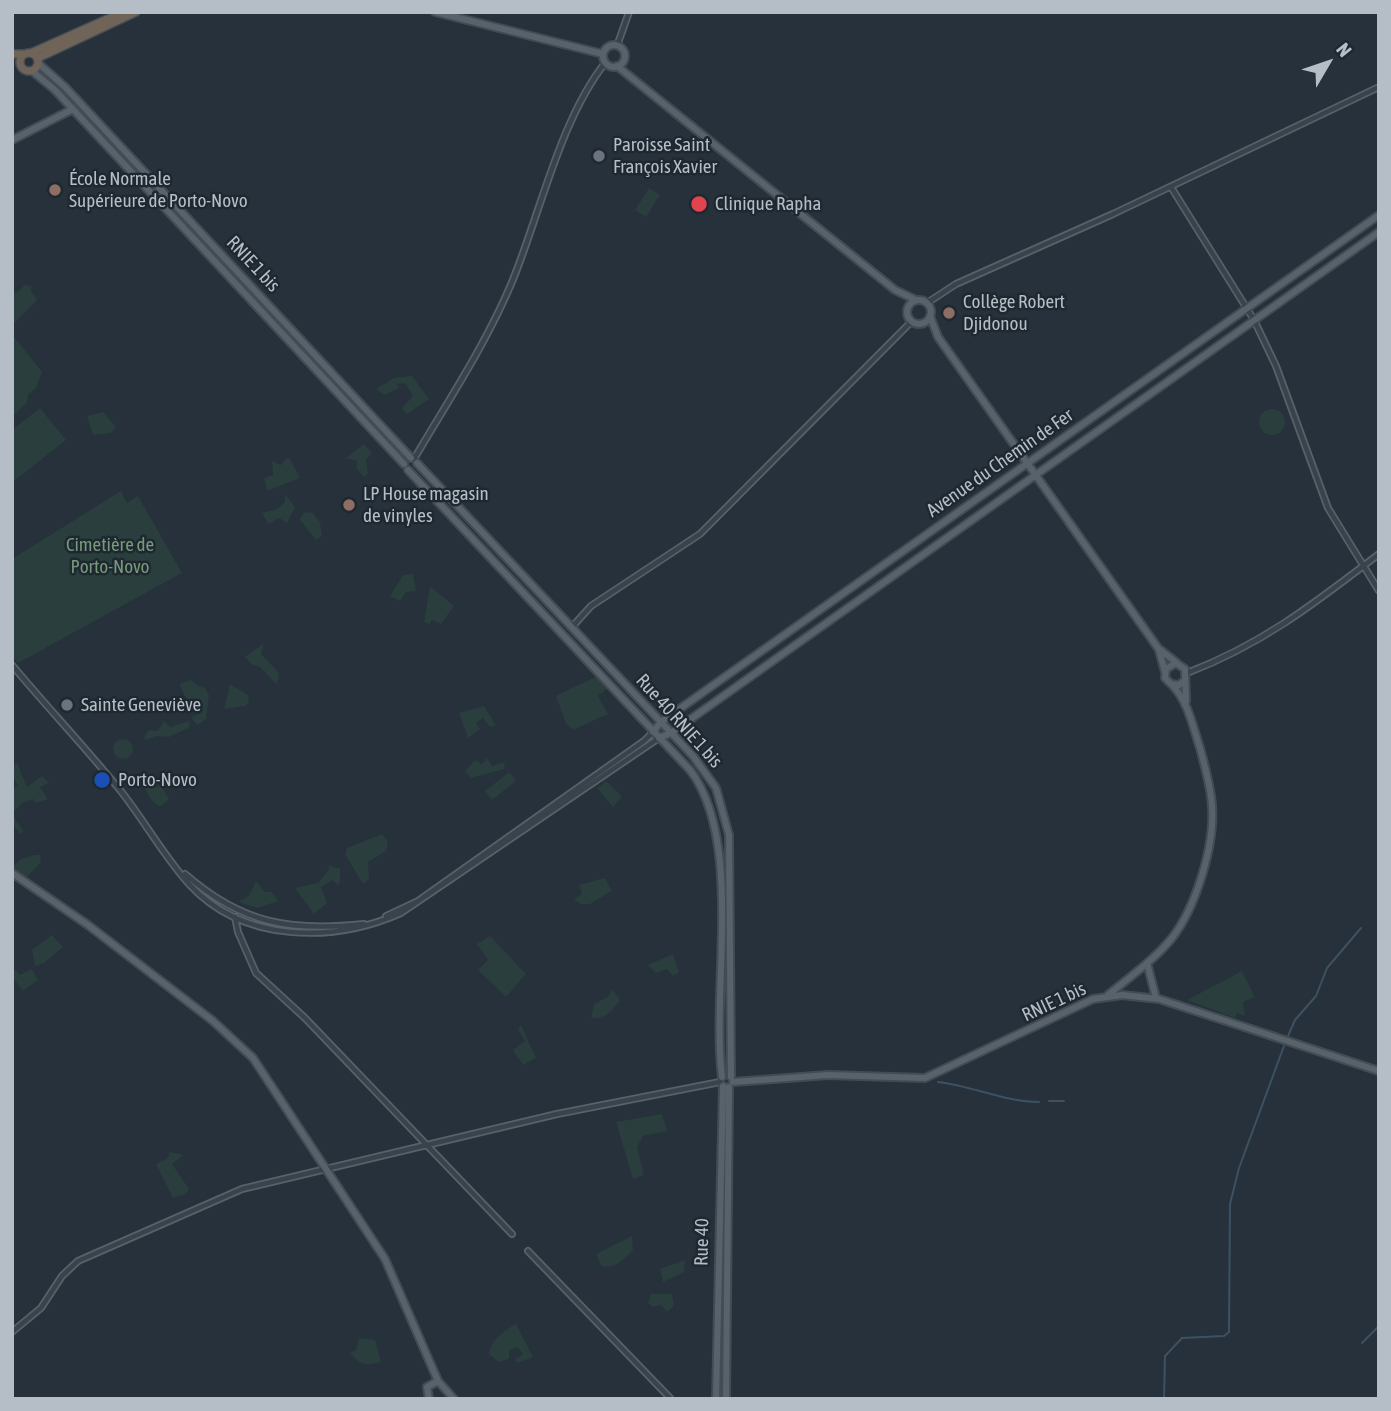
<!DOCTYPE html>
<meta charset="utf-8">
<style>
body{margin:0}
#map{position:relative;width:1391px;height:1411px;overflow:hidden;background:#26313b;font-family:"Asap Condensed",sans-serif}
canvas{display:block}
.frame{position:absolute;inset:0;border:14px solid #b5bec6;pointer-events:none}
.north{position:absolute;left:1293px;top:28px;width:70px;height:70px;-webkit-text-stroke:5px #1f2830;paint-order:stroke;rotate:51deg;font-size:19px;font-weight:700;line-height:28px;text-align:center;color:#b5bec6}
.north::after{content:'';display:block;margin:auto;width:24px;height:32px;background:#b5bec6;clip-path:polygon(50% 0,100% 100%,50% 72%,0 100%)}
</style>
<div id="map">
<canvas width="1391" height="1411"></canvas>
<div class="frame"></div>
<div class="north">N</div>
</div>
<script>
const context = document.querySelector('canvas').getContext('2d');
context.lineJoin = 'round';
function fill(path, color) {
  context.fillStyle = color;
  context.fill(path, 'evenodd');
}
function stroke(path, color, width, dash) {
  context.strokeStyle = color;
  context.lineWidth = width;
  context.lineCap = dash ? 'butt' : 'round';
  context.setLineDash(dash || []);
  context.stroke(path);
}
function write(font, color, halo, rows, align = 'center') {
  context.font = font + ' "Asap Condensed",sans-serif';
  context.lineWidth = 5;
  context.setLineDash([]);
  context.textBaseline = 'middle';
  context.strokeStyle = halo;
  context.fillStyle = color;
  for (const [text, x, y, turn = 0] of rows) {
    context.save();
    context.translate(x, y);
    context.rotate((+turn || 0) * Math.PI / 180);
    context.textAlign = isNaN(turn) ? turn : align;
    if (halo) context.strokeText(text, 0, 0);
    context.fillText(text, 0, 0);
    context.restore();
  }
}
fill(new Path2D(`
 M649 188 660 195 646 217 635 210Z
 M25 285 32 286 31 291 37 300 12 325V290L16 293Z
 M12 334 42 372 36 388 28 395 27 403 15 414 12 413Z
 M412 376 429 399 407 414 402 408 413 396 405 383 397 384 399 388 385 395 376 389 394 378Z
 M40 408 66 440 13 482 12 430Z
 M1259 422a13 13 0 1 1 26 0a13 13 0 1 1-26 0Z
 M103 412 116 427 111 433 93 435 87 416Z
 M364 444 372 453 366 459 368 474 364 477 356 468 357 461 346 458Z
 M286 459H290L300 478 267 491 264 478 273 475 272 461 281 465Z
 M121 491 127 503 138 496 182 573 18 663 12 656V559Z
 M285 494 295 507 287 523 279 518 268 524 262 513 277 509 285 502Z
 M312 512 320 522 322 536 316 540 300 520 303 513Z
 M413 574 416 591 406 592 400 601 390 596 403 575Z
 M430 586 454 606 441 624 432 620 429 624 424 622Z
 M264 643 261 654 279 673 277 685 260 667 251 664 245 657Z
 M597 676 608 688 598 696 608 714 573 730 566 724 556 696Z
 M191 680 198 686 205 688 209 695 206 719 197 725 191 717 201 713V707L191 708 179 684Z
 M230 684 248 695 249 702 245 706 224 709Z
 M484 706 496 725 490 727 483 718 476 723 480 729 468 738 459 713Z
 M164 721 170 727 189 721 190 727 169 737 156 736 146 740 144 737 149 730 158 731Z
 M113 749a10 10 0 1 1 20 0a10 10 0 1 1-20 0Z
 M487 758 492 766 505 762 504 769 471 778 465 771 475 760 482 764Z
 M17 763 27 787 42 776 49 783 40 787 48 799 36 803 33 799 22 803 12 814 24 832 20 834 12 824V789L18 786 12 775V766Z
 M509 772 516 781 492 800 485 791Z
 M143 779 151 788 161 785 169 799 161 806C151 804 144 789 143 779Z
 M606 781 622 797 613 807 597 788Z
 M382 834 388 842 386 851 368 862 369 879 363 884 345 854 347 848Z
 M35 855H40L41 862 27 877 12 867 21 859Z
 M328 865 340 869V882L337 885 333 880 321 887 327 903 314 914 295 888 318 883 329 869Z
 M605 878 612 891 590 904H580L574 899 582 894 579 885Z
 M256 881 265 892H272L278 901 258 908 241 903 239 901 249 896Z
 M52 935 63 947 44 963 35 966 32 950Z
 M490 936 526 974 506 997 478 970 488 960 477 944Z
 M673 954 679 972 673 976 667 969 656 973 648 965Z
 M15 969 20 975 32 969 38 980 23 991 12 977Z
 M1242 971 1255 997 1243 1002 1245 1016 1237 1013 1235 1018 1187 1000Z
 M612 989 620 1000C611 1012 606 1019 591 1018L594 1004 608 997Z
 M521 1025 536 1058 523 1065 513 1050 525 1041 518 1029Z
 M662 1114 667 1131 643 1136 637 1147 644 1175 633 1179 616 1122Z
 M170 1152 184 1155 172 1164 189 1189 186 1194 173 1198 156 1164 167 1159Z
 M632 1236 633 1250C624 1259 615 1270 601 1266L596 1254Z
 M685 1260 684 1272 663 1282 660 1269Z
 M651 1294H672L674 1306 667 1312 661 1305 653 1307 648 1303Z
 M516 1324 533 1357 518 1363 514 1360 523 1354 517 1347 509 1351V1359L499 1362 489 1354C491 1340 503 1331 516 1324Z
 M359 1338 375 1340 381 1362C367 1366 359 1365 350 1353L356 1350Z`), '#293e3d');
stroke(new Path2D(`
 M667 722 755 659
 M1288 1036 1295 1020 1316 996 1327 968 1361 928
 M938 1082C973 1086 1005 1102 1039 1102
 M1049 1101H1064
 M1362 1343 1379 1326
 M1164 1399 1165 1356 1182 1338 1224 1336 1229 1332 1230 1204 1239 1168 1284 1046`), '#3d5162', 2);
const minor = new Path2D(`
 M617 46 629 12
 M1171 187 1254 320 1276 366 1328 508 1379 591
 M927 303 956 284 1113 214 1379 87
 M414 459C448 401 486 344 512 282 540 214 560 120 605 63
 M572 627 591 606 700 534 911 322
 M12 665C47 707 85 747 120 790 144 820 163 855 189 884 243 943 333 943 401 913L659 738
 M1187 673C1263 644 1315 603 1379 554
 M185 874C242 924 291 932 364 924
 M386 916 418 901 644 741 653 732
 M235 917 238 932 256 973 305 1018 512 1234
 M528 1251 671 1399
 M12 1332 41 1308 62 1276 78 1261 242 1189 557 1114 720 1082`);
const major = new Path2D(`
 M435 12 603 54
 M603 56a11 11 0 1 1 22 0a11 11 0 1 1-22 0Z
 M39 64 65 87 411 458
 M617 66 895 290 916 300
 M32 71 55 90 404 464
 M12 140 73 109
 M907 312a12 12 0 1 1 24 0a12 12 0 1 1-24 0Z
 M930 316 938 337 1158 648 1177 663
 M417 463 693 756 716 788 729 835 731 1077
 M408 470 690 770C744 841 711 988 722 1077
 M1159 650 1165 672
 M1185 680 1179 685 1171 684 1165 678 1166 669 1176 663 1185 669 1186 701
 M653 732 661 722 1379 215
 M659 738 671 733 1379 232
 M12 873 88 925 213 1021 253 1058 385 1259 438 1381
 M1147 963 1156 998
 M1108 995C1130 977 1154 960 1172 938 1196 907 1215 845 1212 806 1211 787 1205 767 1200 748 1193 727 1188 701 1172 685
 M733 1082 828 1075 925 1078 1093 999 1122 995 1159 999 1379 1071
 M429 1399 427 1387 438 1381 454 1399
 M716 1399 723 1086
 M726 1399 729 1087`);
const highway = new Path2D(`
 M20 62a9 9 0 1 1 18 0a9 9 0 1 1-18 0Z
 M31 53 123 12
 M12 54H23
 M38 58 136 12`);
stroke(minor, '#586169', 8);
stroke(major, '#434c54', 10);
stroke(highway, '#454e56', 10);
stroke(minor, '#39434b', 4.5);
stroke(major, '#58626b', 6);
stroke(highway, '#706357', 7);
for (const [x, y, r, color] of [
 [599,156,7,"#6b7280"],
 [55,190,7,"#8d6e63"],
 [699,204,9,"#e0444e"],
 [949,313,7,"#8d6e63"],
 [349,505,7,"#8d6e63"],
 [67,705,7,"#6b7280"],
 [102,780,9,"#1a4fb4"]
]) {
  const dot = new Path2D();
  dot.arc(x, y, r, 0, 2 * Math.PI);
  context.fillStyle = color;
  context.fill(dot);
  stroke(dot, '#1f2830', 2.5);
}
write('19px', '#b5bec6', '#1f2830', [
 ["Paroisse Saint",613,145],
 ["François Xavier",613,167],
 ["École Normale",69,179],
 ["Supérieure de Porto-Novo",69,201],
 ["Clinique Rapha",715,204],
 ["Collège Robert",963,302],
 ["Djidonou",963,324],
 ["LP House magasin",363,494],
 ["de vinyles",363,516],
 ["Sainte Geneviève",81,705],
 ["Porto-Novo",118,780]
], 'left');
write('19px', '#b5bec6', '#1f2830', [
 ["RNIE 1 bis",253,264,47],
 ["Avenue du Chemin de Fer",1000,463,-35],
 ["Rue 40 RNIE 1 bis",679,721,48],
 ["RNIE 1 bis",1054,1002,-25],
 ["Rue 40",702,1242,-89]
]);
write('19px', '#769a7a', '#1f2830', [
 ["Cimetière de",110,545],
 ["Porto-Novo",110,567]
]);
</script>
